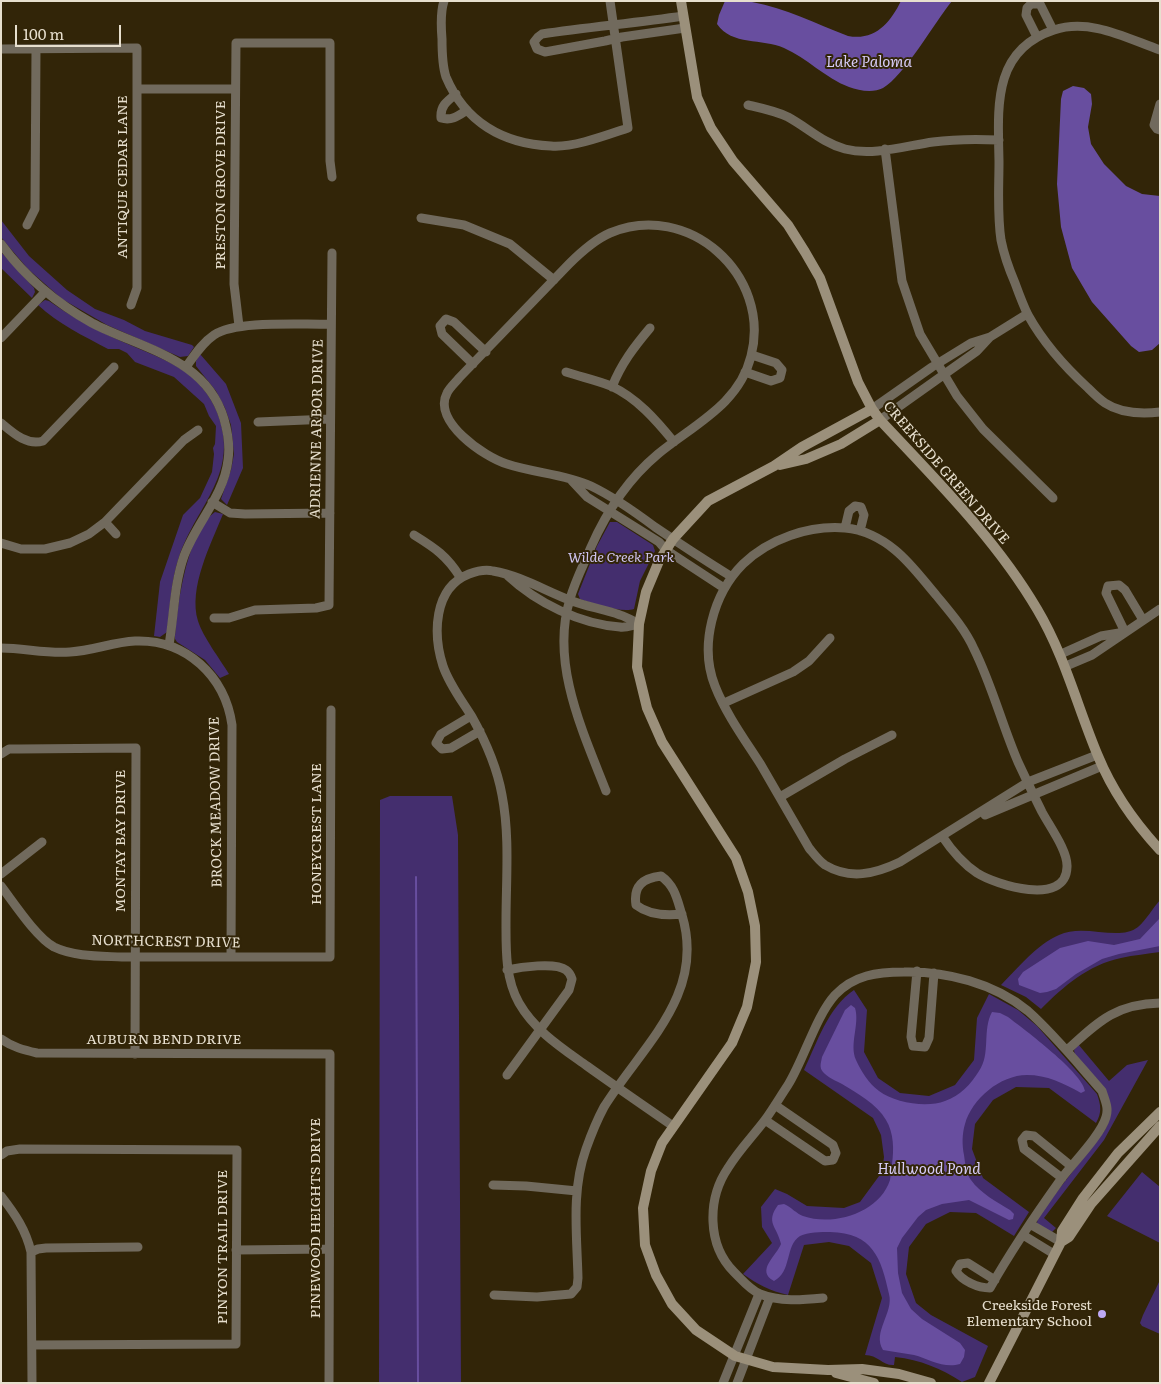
<!DOCTYPE html>
<style>
body{margin:0}
#map{position:relative;width:1161px;height:1384px;overflow:hidden;background:#322508;font-family:Literata,serif}
canvas{display:block}
.frame{position:absolute;inset:0;border:2px solid #e7dfce;pointer-events:none}
.scale{position:absolute;left:15px;top:25px;width:106px;height:22px;box-sizing:border-box;border:2px solid #e7dfce;border-top:0;padding-left:6px;font-size:15px;line-height:18px;white-space:nowrap;color:#e7dfce;-webkit-text-stroke:4px #322508;paint-order:stroke}
</style>
<div id="map">
<canvas width="1161" height="1384"></canvas>
<div class="frame"></div>
<div class="scale">100 m</div>
</div>
<script>
const context = document.querySelector('canvas').getContext('2d');
context.lineJoin = 'round';
function fill(path, color) {
  context.fillStyle = color;
  context.fill(path, 'evenodd');
}
function stroke(path, color, width, dash) {
  context.strokeStyle = color;
  context.lineWidth = width;
  context.lineCap = dash ? 'butt' : 'round';
  context.setLineDash(dash || []);
  context.stroke(path);
}
function write(font, color, halo, rows, align = 'center') {
  context.font = font + ' Literata,serif';
  context.lineWidth = 4;
  context.setLineDash([]);
  context.textBaseline = 'middle';
  context.strokeStyle = halo;
  context.fillStyle = color;
  for (const [text, x, y, turn = 0] of rows) {
    context.save();
    context.translate(x, y);
    context.rotate((+turn || 0) * Math.PI / 180);
    context.textAlign = isNaN(turn) ? turn : align;
    if (halo) context.strokeText(text, 0, 0);
    context.fillText(text, 0, 0);
    context.restore();
  }
}
fill(new Path2D(`
 M1 220 29 256 67 290 95 309 124 320 145 331 192 345 194 347 188 356 180 357 107 325 62 299 28 269 10 248 1 237Z
 M1 252 34 288 35 292 32 298 1 268Z
 M45 300 49 301C69 315 90 327 112 337 135 348 160 356 181 369 197 379 210 395 217 412 241 473 197 504 179 557 171 580 170 607 167 632L160 637 154 636 160 582 183 515 200 498 212 472 214 454 213 448 215 444 216 426 209 416 204 404 174 377 135 362 127 353 119 349H108C84 336 58 324 38 305Z
 M200 354 226 384 241 423 243 468 227 505 221 499 231 470 234 454 231 425 225 408 216 391 196 366V361Z
 M215 512 223 514C211 544 188 588 198 621 203 637 220 659 229 674L220 678 205 660 177 642 175 639C177 605 187 532 215 512Z
 M610 522H617L653 545 655 551 640 581 634 609C621 613 594 604 580 599L578 594 597 546Z
 M390 796H452L458 835 461 1383H379L380 800Z
 M1160 900V952C1147 954 1134 955 1121 958 1088 965 1064 986 1041 1009L1026 997 1001 985C1019 967 1036 945 1059 935 1084 923 1119 942 1138 927 1146 920 1153 908 1160 900Z
 M854 990 867 1010 864 1052 878 1078 900 1093 929 1096 955 1085 974 1060 977 1018 989 994 1018 1010 1037 1026 1097 1094C1101 1105 1102 1113 1096 1123L1049 1088 1016 1087 993 1100 975 1124 972 1149 983 1178 1029 1212 1014 1236 976 1213 950 1212 926 1224 909 1247 906 1274 916 1303 931 1315 988 1346 975 1377 962 1382C940 1368 921 1360 895 1357L894 1365C883 1366 878 1355 865 1355L882 1298 871 1263 849 1246 829 1242 804 1245 788 1295C770 1291 757 1284 743 1274L772 1243 762 1227 761 1207 775 1189 787 1194 807 1206 844 1208 860 1202 882 1172 884 1157 881 1135 873 1118 804 1070C817 1043 828 1007 854 990Z
 M1078 1044 1109 1081 1127 1065 1148 1060 1104 1140 1044 1218 1056 1228 1051 1233 1040 1227 1037 1223 1038 1216 1105 1130C1122 1097 1095 1079 1075 1055L1074 1050Z
 M1142 1172 1160 1187V1243L1107 1216Z
 M1160 1280V1334L1142 1326 1140 1323 1143 1315Z`), '#442e6e');
fill(new Path2D(`
 M725 1C734 1 744 0 752 2 786 8 816 24 848 36 875 41 890 23 901 1H952C935 22 904 76 883 88 874 93 859 91 849 87 825 78 807 58 784 48 762 38 732 46 717 24L719 15Z
 M1073 86 1084 88 1091 94 1092 104 1088 127 1091 144 1104 164 1126 186 1142 194 1160 196V343L1152 350 1139 352 1131 346 1092 302 1072 268 1061 227 1057 184 1061 99 1063 91Z
 M1160 918V946L1119 954 1102 959 1076 974 1056 989 1047 992 1040 993 1019 985 1018 979 1023 972 1060 948 1088 941 1114 945 1140 939Z
 M851 1005 855 1008C860 1024 849 1044 856 1060 861 1071 869 1084 879 1091 895 1103 927 1108 945 1101 960 1096 971 1084 979 1071 991 1054 982 1030 992 1012L1000 1013 1008 1017C1025 1030 1083 1073 1085 1091L1081 1093C1063 1083 1047 1075 1027 1075 1000 1075 972 1099 965 1124 962 1134 962 1145 964 1155 965 1162 966 1174 971 1180 980 1193 997 1202 1010 1210L1014 1214 1013 1219 1009 1220 969 1200 942 1204 926 1210 918 1217 902 1238 897 1248 898 1273 902 1293 911 1309 922 1319 960 1343 965 1350 964 1357 960 1364C944 1369 929 1359 914 1355 904 1353 893 1352 883 1350 872 1332 894 1313 889 1294 881 1258 873 1233 830 1232 821 1232 808 1232 800 1236 785 1245 792 1272 774 1281 755 1271 777 1255 781 1244 777 1226 765 1223 778 1205L784 1204C791 1207 797 1214 803 1216 834 1227 880 1212 890 1180 891 1175 891 1169 892 1164 894 1150 894 1133 886 1120 877 1104 857 1093 842 1084 836 1081 827 1077 823 1072 819 1067 821 1063 822 1057L845 1010Z`), '#684e9f');
stroke(new Path2D(`
 M416 877 418 1383`), '#684e9f', 2);
stroke(new Path2D(`
 M444 1C440 13 441 27 442 39 442 51 442 65 446 77 465 122 503 144 551 146 573 148 607 135 628 128L610 1
 M683 16C636 23 589 27 542 34L538 37 534 42 537 49 545 52 605 41 622 37 685 28
 M1037 37 1026 15 1027 8 1031 4H1040L1053 30
 M1 49 137 48V288L131 305
 M1160 50C1126 38 1090 18 1054 30 992 50 998 108 999 161 999 187 997 214 1001 240 1004 255 1009 269 1015 283 1019 294 1023 305 1028 315 1043 342 1065 367 1088 388 1093 393 1099 399 1105 403 1120 413 1142 414 1160 412
 M137 89H235
 M456 94C447 101 440 106 441 118 452 121 458 116 467 110
 M1160 104 1154 125 1157 129 1160 130
 M748 105C761 108 776 111 788 117 808 128 823 143 845 149 873 156 905 146 933 142 955 139 977 139 999 140
 M885 149 902 281 920 334 957 396 983 429 1053 498
 M421 218 464 225 510 244 554 280
 M27 225 35 209 36 49
 M1 244C26 278 56 303 92 323 142 349 206 358 224 419 228 433 230 447 228 460 224 496 196 523 184 556 174 584 174 616 169 645
 M239 326 234 284 236 43H330V161L332 177
 M1 338 45 292
 M473 364 442 334 440 326 446 319 454 322 486 352
 M186 367C194 356 202 343 214 335 236 320 303 325 331 324
 M566 372C581 377 596 380 611 386 637 398 656 420 674 442
 M745 372 771 381 780 378 782 370 776 363 752 355
 M612 387C621 364 634 347 650 328
 M872 409 932 367 971 343 990 337 1027 314
 M880 420 977 351 990 337
 M258 422 330 419
 M1 423C13 433 27 446 43 441L114 367
 M572 481 587 497 659 542 666 550 724 588
 M212 502 230 513 245 514 330 513
 M105 522 116 534
 M845 528 849 511 855 506 861 507 864 515 860 531
 M414 535C435 548 447 556 460 577
 M1 543 21 549H45L70 543 89 534 105 522 184 440 198 430
 M508 576C537 603 580 624 620 627 626 628 633 625 639 624
 M214 618H229L255 610 316 608 329 605 332 253
 M639 624C633 621 627 617 620 615 604 609 588 607 572 601 545 591 522 576 493 571 485 569 477 571 469 574 433 588 433 635 443 666 449 684 462 701 472 717 486 742 497 767 502 795 510 836 506 880 506 921 506 949 505 978 519 1003 535 1031 562 1048 587 1066 615 1086 644 1106 673 1126
 M1125 632 1106 593 1108 586 1119 585 1125 590 1143 620
 M1 648C24 648 47 654 70 652 92 651 113 642 135 641 186 639 225 676 232 725L231 957
 M1061 654 1101 636 1125 632
 M1066 666 1092 655 1160 609
 M724 703 793 672 809 661 830 638
 M471 716 441 734 436 743 442 749 451 748 480 731
 M1 754 9 749H19L136 748 135 1054
 M606 791C583 732 550 663 570 599 575 581 584 564 591 547 606 513 628 479 658 454 693 425 739 405 751 356 772 275 688 200 610 233 594 240 581 252 569 264L459 378C456 382 450 387 447 393 432 421 484 457 507 464 534 473 565 474 591 486 614 497 635 512 655 527 680 544 706 561 732 577
 M780 797 845 759 892 735
 M985 815 1102 766
 M942 836C952 851 962 863 977 873 996 885 1066 907 1067 867 1068 851 1050 827 1042 812 1034 796 1026 779 1018 762 1002 725 992 685 974 649 965 629 950 612 936 595 923 580 911 563 895 550 882 539 863 529 845 528 809 525 769 539 743 564 713 594 699 646 715 686 726 714 745 740 761 765 777 793 793 820 809 848 814 854 819 861 825 865 850 880 875 874 900 862L1028 782 1097 755
 M1 874 42 842
 M1 886C14 903 36 937 54 947 75 957 100 956 122 957H330L331 710
 M917 971 911 1037 913 1046 925 1047 929 1038 934 973
 M1 1039C12 1047 24 1050 37 1053L330 1054 329 1383
 M1067 1050C1098 1022 1115 1004 1160 1003
 M507 1075 569 990 572 979C571 976 569 972 566 970 556 962 520 967 507 970
 M765 1120 825 1161 833 1160 836 1153 833 1145 775 1105
 M1 1155 7 1151 20 1149 237 1150 236 1344 32 1345
 M1062 1178 1024 1149 1022 1140 1026 1135 1034 1136 1071 1166
 M493 1185 526 1186 577 1191
 M1 1196C15 1214 26 1230 31 1252L32 1383
 M1030 1224 1061 1242
 M1023 1235 1054 1254
 M236 1250 329 1249
 M31 1252 38 1249 46 1248 138 1247
 M494 1295 537 1297 571 1294 577 1287 578 1278C577 1235 571 1191 586 1149 591 1135 597 1120 604 1107 642 1046 706 995 682 915 677 899 675 886 661 876 643 878 633 886 636 905 649 915 665 916 682 914
 M823 1298C802 1300 780 1302 760 1294 750 1290 742 1280 734 1272 707 1245 707 1199 728 1168 739 1150 753 1136 765 1120 773 1109 780 1097 788 1085 804 1059 816 1016 835 995 854 975 877 972 904 972 946 971 994 983 1028 1011 1055 1035 1078 1064 1102 1091 1105 1100 1109 1108 1106 1117 1101 1135 1073 1163 1061 1179 1036 1214 1011 1251 990 1288 978 1288 962 1281 956 1271L960 1264 968 1263 995 1280
 M723 1383 759 1294
 M737 1383 770 1297`), '#716a5d', 9);
stroke(new Path2D(`
 M681 1 697 97 711 128 733 161 788 225 805 252 820 278 858 382 872 409 880 420C935 479 996 539 1037 609 1065 656 1077 706 1098 756 1112 790 1135 823 1160 850
 M872 409 802 447 774 466 708 501 673 539 659 561 646 592 639 624 637 667 647 708 662 742 736 858 748 892 755 926 756 962 747 1007 732 1043 662 1143 651 1171 643 1208 645 1245 656 1275 672 1304 696 1330 735 1356 773 1367 828 1370 862 1369 899 1374 931 1383
 M780 465 806 459 841 444 880 420
 M1061 1242 1069 1237 1091 1204 1160 1126
 M836 1373 874 1383
 M989 1383 1061 1242 1062 1231 1083 1198 1118 1153 1160 1112`), '#9b907b', 10);
for (const [x, y, r, color] of [
 [1102,1314,5,"#bea9f5"]
]) {
  const dot = new Path2D();
  dot.arc(x, y, r, 0, 2 * Math.PI);
  context.fillStyle = color;
  context.fill(dot);
  stroke(dot, '#322508', 2);
}
write('14px', '#e7dfce', '#322508', [
 ["ANTIQUE CEDAR LANE",123,177,-90],
 ["PRESTON GROVE DRIVE",221,185,-90],
 ["ADRIENNE ARBOR DRIVE",317,429,-89],
 ["CREEKSIDE GREEN DRIVE",946,473,49],
 ["BROCK MEADOW DRIVE",216,802,-91],
 ["HONEYCREST LANE",317,834,-90],
 ["MONTAY BAY DRIVE",121,841,-90],
 ["NORTHCREST DRIVE",166,942,1],
 ["AUBURN BEND DRIVE",164,1040],
 ["PINEWOOD HEIGHTS DRIVE",316,1218,-90],
 ["PINYON TRAIL DRIVE",223,1247,-90]
]);
write('italic 14px', '#cfc4f0', '#322508', [
 ["Wilde Creek Park",621,558]
]);
write('14px', '#e7dfce', '#322508', [
 ["Creekside Forest",1092,1306],
 ["Elementary School",1092,1322]
], 'right');
write('italic 15px', '#d7ccf8', '#322508', [
 ["Lake Paloma",869,63],
 ["Hullwood Pond",929,1170]
]);
</script>
